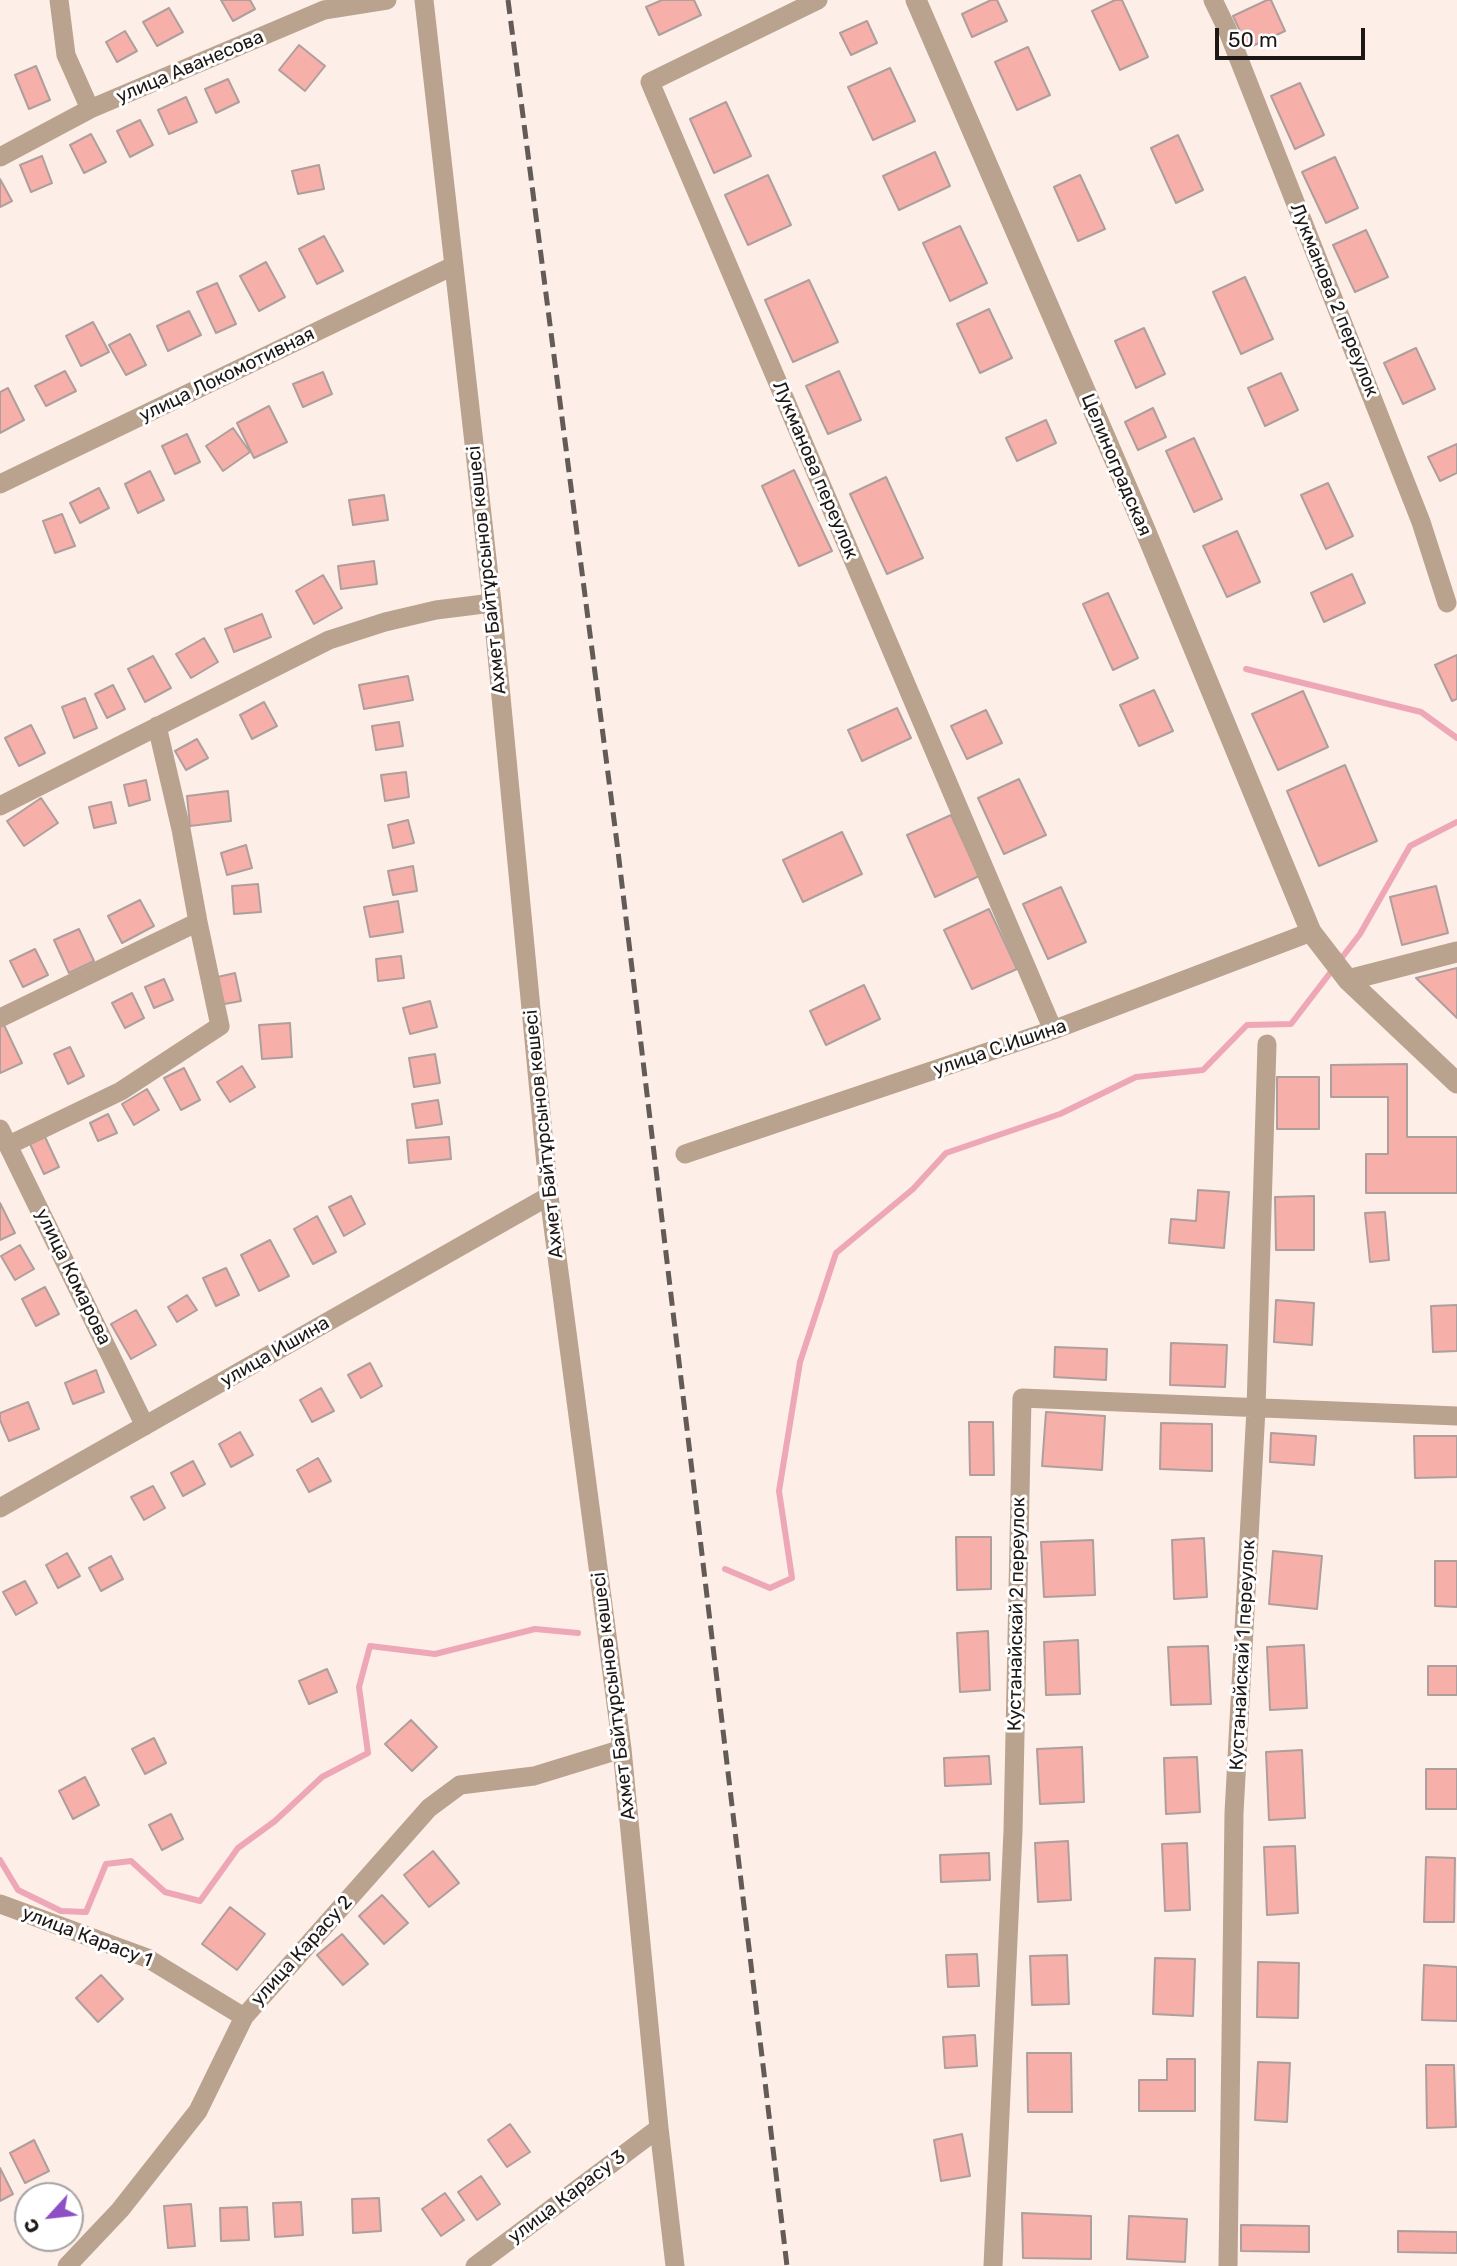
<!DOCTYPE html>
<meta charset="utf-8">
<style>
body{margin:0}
#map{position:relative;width:1457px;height:2266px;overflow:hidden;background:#fdeee8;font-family:Rubik,sans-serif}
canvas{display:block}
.north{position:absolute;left:14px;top:2182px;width:70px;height:70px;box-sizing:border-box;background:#fff;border:2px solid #a5a3a2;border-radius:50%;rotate:243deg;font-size:19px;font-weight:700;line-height:28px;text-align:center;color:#1d1816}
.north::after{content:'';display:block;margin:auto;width:24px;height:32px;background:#8e4fc5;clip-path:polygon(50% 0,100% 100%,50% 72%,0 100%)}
.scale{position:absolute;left:1215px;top:28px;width:150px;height:32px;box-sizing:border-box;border:4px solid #1d1816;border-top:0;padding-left:9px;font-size:21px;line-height:24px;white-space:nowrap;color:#1d1816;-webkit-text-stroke:5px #fff;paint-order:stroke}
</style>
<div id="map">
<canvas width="1457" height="2266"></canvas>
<div class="north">С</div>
<div class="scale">50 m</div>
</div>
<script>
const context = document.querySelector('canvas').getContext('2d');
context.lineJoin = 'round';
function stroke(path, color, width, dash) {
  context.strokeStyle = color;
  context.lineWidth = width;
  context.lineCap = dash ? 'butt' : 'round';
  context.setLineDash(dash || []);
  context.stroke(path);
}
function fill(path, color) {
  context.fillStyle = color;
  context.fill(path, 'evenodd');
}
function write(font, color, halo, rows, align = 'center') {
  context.font = font + ' Rubik,sans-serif';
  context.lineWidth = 6;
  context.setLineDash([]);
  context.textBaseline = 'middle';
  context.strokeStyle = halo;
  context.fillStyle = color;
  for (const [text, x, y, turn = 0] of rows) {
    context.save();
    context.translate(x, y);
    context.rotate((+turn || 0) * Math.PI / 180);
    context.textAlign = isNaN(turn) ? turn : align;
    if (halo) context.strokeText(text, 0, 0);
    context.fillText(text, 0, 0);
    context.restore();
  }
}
stroke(new Path2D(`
 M1246 669 1421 712 1457 738
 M725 1569 770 1588 792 1578 779 1491 800 1362 836 1253 913 1189 946 1153 1060 1114 1136 1077 1203 1070 1247 1025 1291 1024 1360 934 1410 846 1457 822
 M0 1860 18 1890 61 1911 86 1912 106 1864 131 1861 165 1892 200 1901 238 1848 275 1821 322 1777 368 1753 359 1687 370 1646 435 1654 535 1629 578 1633`), '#eda7b7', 6);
const building = new Path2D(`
 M221 0H250L255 9 233 21Z
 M662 0H694L701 15 659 35 646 7Z
 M991 0H997L1007 21 972 37 962 14Z
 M1115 0H1122L1148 57 1120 70 1092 11Z
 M1267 0H1271L1285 31 1248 48 1233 16Z
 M169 8 183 32 157 46 143 22Z
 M867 21 877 43 851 55 840 33Z
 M125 31 137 51 117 62 106 42Z
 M299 45 325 66 305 91 279 70Z
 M1028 47 1050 95 1017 110 995 62Z
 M36 66 50 100 29 109 15 75Z
 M890 68 915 121 873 140 848 87Z
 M228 79 239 102 216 113 205 89Z
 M1300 83 1324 135 1295 149 1271 96Z
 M186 97 197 122 169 134 158 110Z
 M726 102 751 156 714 173 690 119Z
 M140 120 153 145 130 157 117 131Z
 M91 134 106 162 84 173 70 145Z
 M1178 135 1203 190 1176 203 1151 148Z
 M935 152 950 186 899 210 883 176Z
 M42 156 52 183 31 192 20 165Z
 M1335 157 1358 208 1326 223 1302 172Z
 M319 165 324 189 298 194 292 171Z
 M768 175 791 225 748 245 725 195Z
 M1080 175 1105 229 1078 241 1054 187Z
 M0 179 12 201 0 207Z
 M960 226 987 283 950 301 923 243Z
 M1366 230 1388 277 1355 292 1333 245Z
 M324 236 343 271 317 284 299 249Z
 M266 262 285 297 259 311 240 276Z
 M1245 277 1273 339 1241 354 1213 292Z
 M809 280 838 342 793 362 765 300Z
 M217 283 236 324 216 333 197 292Z
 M989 309 1012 358 980 373 957 324Z
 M189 311 201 335 168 351 157 326Z
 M93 322 109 352 81 366 66 336Z
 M1144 328 1165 374 1136 388 1115 341Z
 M130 334 146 365 126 375 109 345Z
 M1416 348 1435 389 1403 404 1384 363Z
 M65 371 76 391 46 406 35 386Z
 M839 371 861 420 828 434 806 386Z
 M323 372 332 394 303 407 293 384Z
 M1281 373 1298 410 1265 426 1248 388Z
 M8 388 24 420 0 433V392Z
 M269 406 287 442 254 458 237 423Z
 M1153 408 1166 437 1138 450 1125 422Z
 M1046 420 1056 443 1017 461 1006 438Z
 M233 428 250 452 223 471 206 446Z
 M187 434 200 462 175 474 162 446Z
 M1194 438 1222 499 1194 512 1166 451Z
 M1457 444V473L1440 481 1428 457Z
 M794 470 832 551 799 566 762 486Z
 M150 471 164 500 138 513 125 484Z
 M886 477 923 558 887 574 850 494Z
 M1328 483 1353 536 1326 549 1301 495Z
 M99 488 109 508 80 523 70 503Z
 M384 495 388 520 353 525 349 500Z
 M62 514 75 546 55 553 43 521Z
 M1237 531 1260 582 1227 597 1203 546Z
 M374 561 377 584 341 589 338 566Z
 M1352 574 1365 603 1324 622 1311 593Z
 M323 575 342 608 314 624 296 591Z
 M1108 593 1138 658 1113 670 1083 604Z
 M262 614 271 637 234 652 225 629Z
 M204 638 218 662 191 678 176 654Z
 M1457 655V699L1452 701 1435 665Z
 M153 656 171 688 145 702 128 669Z
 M408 676 413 700 364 709 359 685Z
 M113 685 125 709 107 718 95 694Z
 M1154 690 1173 731 1139 746 1120 705Z
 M1303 691 1328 747 1278 770 1252 714Z
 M85 698 97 728 74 738 62 707Z
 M264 702 277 726 252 739 240 715Z
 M897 708 911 738 862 761 848 730Z
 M986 710 1002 743 967 759 951 726Z
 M399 722 403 746 376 750 372 726Z
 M31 725 45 753 19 766 5 738Z
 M197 739 208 758 186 770 175 751Z
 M1345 765 1377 841 1319 866 1287 791Z
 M406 772 409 797 385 801 381 775Z
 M1019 779 1046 835 1004 854 978 798Z
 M146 780 150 800 129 806 124 785Z
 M228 791 231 821 190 826 187 796Z
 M41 798 58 823 24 846 7 821Z
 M111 802 116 823 94 828 89 807Z
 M951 815 979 876 935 897 907 835Z
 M408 820 414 843 393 848 388 825Z
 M842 832 862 874 803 902 783 860Z
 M246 845 252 868 227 875 221 853Z
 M413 866 417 891 393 895 388 871Z
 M258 884 261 912 234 914 232 886Z
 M1436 886 1448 933 1402 945 1390 897Z
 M1061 887 1086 942 1048 959 1023 904Z
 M140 900 154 926 122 943 108 916Z
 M398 901 403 932 370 937 364 907Z
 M989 909 1017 969 972 989 944 930Z
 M79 929 94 961 69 973 54 940Z
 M35 949 48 975 23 987 10 961Z
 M401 956 404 978 378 981 376 959Z
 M1457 968V1018L1416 978Z
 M235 973 241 1001 219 1005 213 978Z
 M164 979 173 1000 154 1008 145 987Z
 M864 985 880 1019 826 1045 810 1011Z
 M132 993 144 1018 125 1028 112 1003Z
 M430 1001 437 1027 410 1034 403 1008Z
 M290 1023 292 1057 262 1059 259 1025Z
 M4 1025 22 1063 0 1073V1026Z
 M70 1047 84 1076 68 1084 54 1054Z
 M435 1054 440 1083 414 1087 409 1058Z
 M1407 1064V1137H1457V1193H1366V1154H1388V1097H1331V1065Z
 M242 1066 255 1087 230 1102 217 1082Z
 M184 1068 200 1100 181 1110 164 1078Z
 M1277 1077H1319V1129H1277Z
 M147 1089 159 1110 134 1125 122 1104Z
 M438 1100 442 1124 416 1128 412 1104Z
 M108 1114 117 1133 98 1141 90 1123Z
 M45 1137 59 1167 44 1174 30 1144Z
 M449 1137 451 1159 409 1163 407 1140Z
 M1198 1190 1229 1192 1224 1248 1169 1243 1171 1219 1196 1221Z
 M351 1196 365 1224 344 1236 329 1207Z
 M1314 1196V1250H1276L1275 1197Z
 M0 1203 15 1233 0 1240Z
 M1385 1212 1389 1260 1370 1262 1365 1213Z
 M317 1216 336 1252 313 1264 294 1229Z
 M270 1240 289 1276 259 1291 241 1255Z
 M20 1245 34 1269 15 1280 1 1256Z
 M226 1268 239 1295 216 1306 203 1278Z
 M45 1287 59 1314 36 1326 22 1299Z
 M187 1295 197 1310 177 1322 168 1307Z
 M1276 1300 1314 1303 1312 1345 1274 1342Z
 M1457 1305V1351L1433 1352 1431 1306Z
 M136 1310 156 1345 131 1359 111 1324Z
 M1171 1343 1227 1345 1225 1387 1170 1385Z
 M1055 1347 1107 1349 1106 1380 1054 1377Z
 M370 1363 382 1386 361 1398 348 1375Z
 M96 1370 104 1392 73 1404 65 1383Z
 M321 1388 334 1411 312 1422 300 1400Z
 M28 1402 39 1429 9 1441 0 1420V1413Z
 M1046 1412 1105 1416 1102 1470 1042 1466Z
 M969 1422H993L994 1475H970Z
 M1161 1423 1212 1424V1471L1160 1469Z
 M240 1432 253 1455 231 1467 219 1444Z
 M1271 1433 1316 1436 1314 1465 1270 1462Z
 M1414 1436H1457V1477L1415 1478Z
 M318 1458 331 1481 309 1492 297 1470Z
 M193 1461 205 1484 183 1496 171 1473Z
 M153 1486 165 1508 144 1520 131 1497Z
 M956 1537H991V1589L957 1590Z
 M1204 1538 1207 1597 1174 1599 1172 1540Z
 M1093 1540 1095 1595 1044 1597 1041 1542Z
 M1273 1551 1322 1556 1317 1609 1269 1604Z
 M67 1553 80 1576 58 1588 46 1565Z
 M111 1556 123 1579 101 1591 89 1568Z
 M1435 1561H1457V1607L1435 1606Z
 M25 1581 37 1603 16 1615 3 1592Z
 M988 1631 990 1690 960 1692 957 1633Z
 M1078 1640 1080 1694 1046 1695 1044 1642Z
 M1304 1645 1307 1708 1270 1710 1267 1647Z
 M1208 1646 1211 1704 1171 1705 1168 1647Z
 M1428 1666H1457V1695H1428Z
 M327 1669 337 1692 309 1704 299 1681Z
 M411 1720 437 1747 412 1771 385 1744Z
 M154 1738 166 1763 145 1774 132 1749Z
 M1082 1747 1084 1802 1040 1804 1037 1749Z
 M1302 1750 1305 1818 1269 1820 1266 1752Z
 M989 1756 991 1784 945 1786 944 1758Z
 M1197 1757 1200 1812 1166 1814 1164 1758Z
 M1426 1769H1457V1809H1426Z
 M85 1777 99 1805 73 1819 59 1791Z
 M171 1814 183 1839 162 1850 149 1825Z
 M1068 1841 1071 1900 1038 1902 1035 1843Z
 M1187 1843 1190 1910 1165 1911 1162 1844Z
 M1295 1846 1298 1913 1267 1915 1264 1847Z
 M433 1851 459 1883 429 1907 404 1875Z
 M989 1853 990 1880 941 1882 940 1855Z
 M1426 1857 1455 1858 1454 1922H1424Z
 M382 1895 408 1923 384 1944 359 1916Z
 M230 1907 265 1934 237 1970 202 1944Z
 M342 1934 368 1964 343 1985 317 1955Z
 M977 1954 979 1986 948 1987 946 1955Z
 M1067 1955 1069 2004 1032 2005 1030 1956Z
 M1155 1958 1195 1959 1193 2016 1153 2014Z
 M1258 1962 1299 1963 1298 2018 1257 2017Z
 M1424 1965 1457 1967V2021L1422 2020Z
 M101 1975 123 1999 98 2022 76 1998Z
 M975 2035 977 2066 945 2068 943 2037Z
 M1027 2053H1071L1072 2112H1028Z
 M1167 2059H1195V2111H1139V2080H1167Z
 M1258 2062 1290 2063 1287 2122 1255 2120Z
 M1426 2065H1454L1456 2127 1427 2128Z
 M510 2124 530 2152 507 2167 488 2140Z
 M962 2134 970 2176 941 2181 934 2140Z
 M34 2140 49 2171 25 2183 10 2153Z
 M0 2168 13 2194 0 2201Z
 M481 2176 500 2204 477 2220 458 2192Z
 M445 2193 464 2220 441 2236 422 2209Z
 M379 2198 381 2231 353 2233 352 2199Z
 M301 2202 303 2235 275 2237 273 2203Z
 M191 2204 195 2246 168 2248 164 2206Z
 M247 2207 249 2240 221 2241 220 2208Z
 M1022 2213 1091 2216V2259L1023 2258Z
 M1129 2216 1187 2219 1185 2262 1127 2259Z
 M1241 2225 1309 2226V2252L1241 2251Z
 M1398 2231 1457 2232V2253L1398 2252Z`);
fill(building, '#f7afa9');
stroke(building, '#ae9f9d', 2);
stroke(new Path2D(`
 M59 0 66 55 90 109
 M424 0 492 603 549 1196 622 1749 659 2128 675 2266
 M818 0 650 82 1053 1030
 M1213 0 1227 29 1421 522 1447 603
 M0 157 90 109 324 10 387 0
 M0 484 453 266
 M0 806 329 640 385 622 436 610 492 603
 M0 1018 198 922 181 829 157 726
 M0 1129 145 1426
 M9 1145 121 1091 220 1026 198 922
 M685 1154 1053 1030 1311 932
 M0 1508 549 1196
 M0 1904 147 1958 244 2017
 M67 2266 120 2210 198 2111 244 2017 429 1808 460 1785 534 1776 622 1749
 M475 2266 659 2128
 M993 2266 1013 1831 1022 1398 1457 1416
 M1228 2266 1234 1813 1256 1409 1267 1044`), '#b9a28e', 19);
stroke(new Path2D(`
 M916 0 1143 525 1311 932 1348 980 1457 1083
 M1348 980 1457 952`), '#b9a28e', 21);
stroke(new Path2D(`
 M508 0 617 843 787 2266`), '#635b58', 5, [14, 7]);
write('19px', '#1d1816', '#fff', [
 ["улица Аванесова",190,67,-23],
 ["Лукманова 2 переулок",1334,300,68],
 ["улица Локомотивная",227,375,-26],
 ["Целиноградская",1116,465,67],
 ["Лукманова переулок",815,470,67],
 ["Ахмет Байтұрсынов көшесі",487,570,-96],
 ["улица С.Ишина",1000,1048,-19],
 ["Ахмет Байтұрсынов көшесі",544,1134,-96],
 ["улица Комарова",73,1277,64],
 ["улица Ишина",275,1352,-30],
 ["Кустанайскай 2 переулок",1017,1614,-89],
 ["Кустанайскай 1 переулок",1243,1655,-87],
 ["Ахмет Байтұрсынов көшесі",614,1696,-97],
 ["улица Карасу 1",87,1937,21],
 ["улица Карасу 2",302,1951,-48],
 ["улица Карасу 3",567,2197,-37]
]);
</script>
